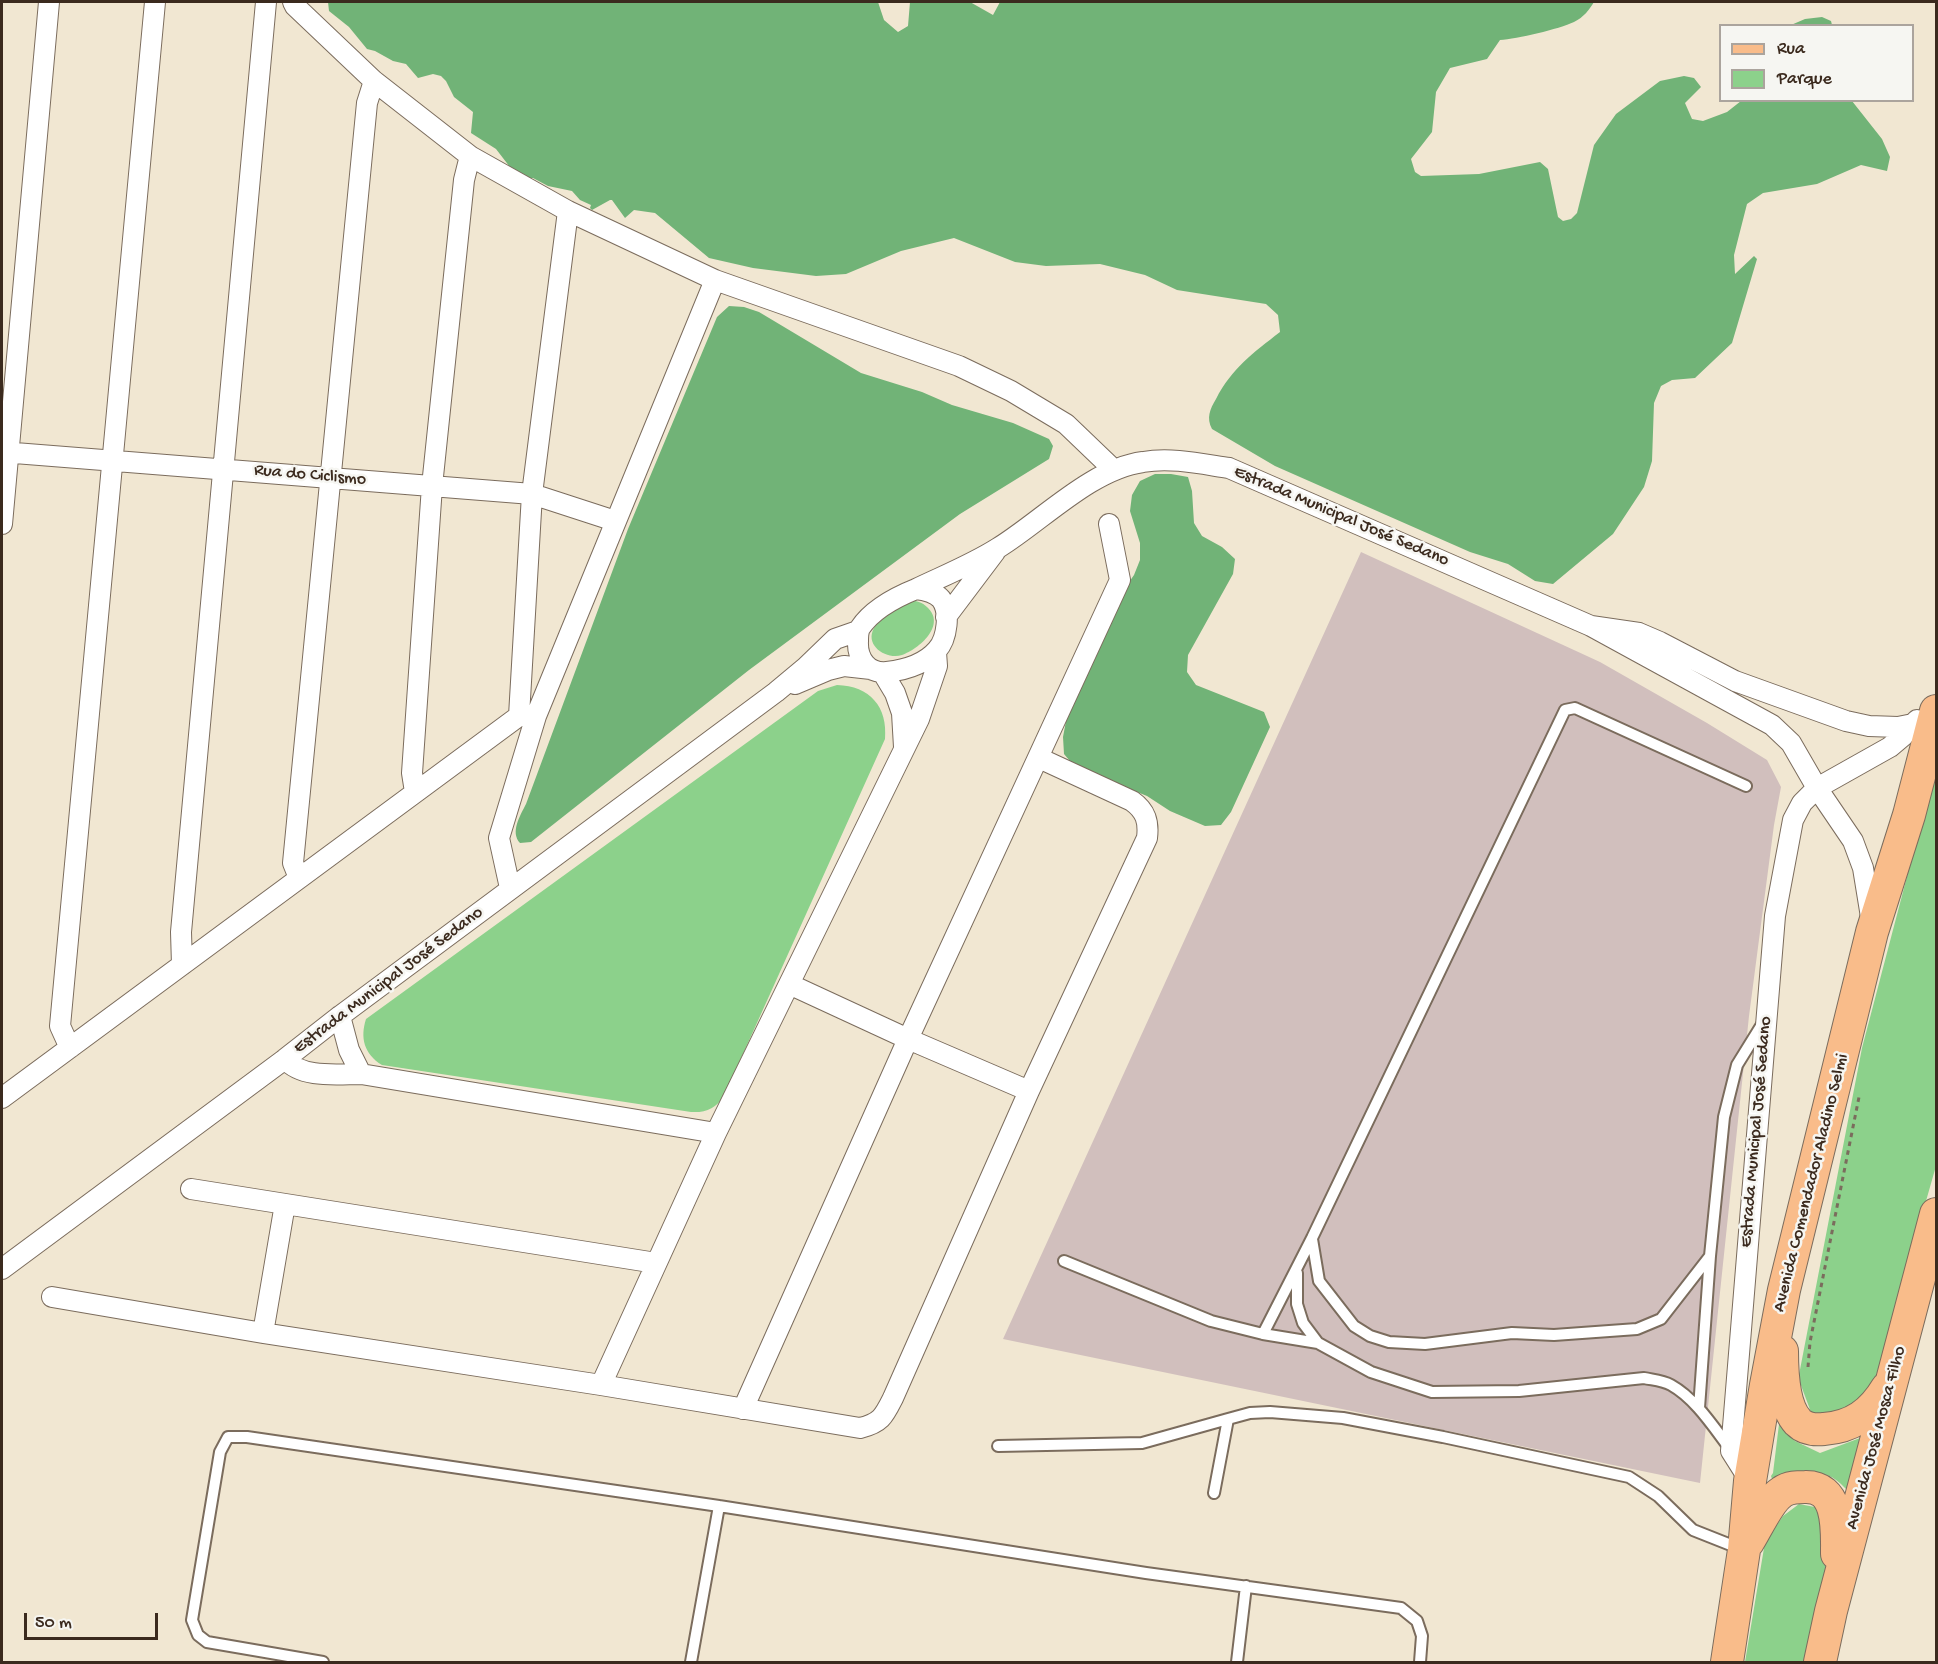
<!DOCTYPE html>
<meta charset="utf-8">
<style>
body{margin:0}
#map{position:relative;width:1938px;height:1664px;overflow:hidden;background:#f1e7d2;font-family:"Gochi Hand",sans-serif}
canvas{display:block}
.frame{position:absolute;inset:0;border:3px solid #3b2a1e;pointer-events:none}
.legend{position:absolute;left:1719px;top:24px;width:195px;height:78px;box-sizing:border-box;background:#f6f6f2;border:2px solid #aba49d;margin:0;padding:8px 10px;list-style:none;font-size:18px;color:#3b2a1e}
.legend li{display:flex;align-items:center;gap:12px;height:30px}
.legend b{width:30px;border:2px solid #aba49d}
.scale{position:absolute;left:24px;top:1613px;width:134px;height:27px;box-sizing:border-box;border:3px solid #3b2a1e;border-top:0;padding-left:8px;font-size:18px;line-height:21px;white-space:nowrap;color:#3b2a1e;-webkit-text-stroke:4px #f6f6f2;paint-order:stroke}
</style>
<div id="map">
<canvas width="1938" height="1664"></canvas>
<div class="frame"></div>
<ul class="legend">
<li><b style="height:8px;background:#f9bc8a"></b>Rua</li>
<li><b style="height:16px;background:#8cd18b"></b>Parque</li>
</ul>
<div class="scale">50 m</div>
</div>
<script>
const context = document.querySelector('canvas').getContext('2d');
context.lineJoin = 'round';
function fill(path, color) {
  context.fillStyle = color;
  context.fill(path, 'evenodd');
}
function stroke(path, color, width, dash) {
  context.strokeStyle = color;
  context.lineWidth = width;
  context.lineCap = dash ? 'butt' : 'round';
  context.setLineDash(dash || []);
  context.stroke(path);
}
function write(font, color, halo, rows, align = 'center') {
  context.font = font + ' "Gochi Hand",sans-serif';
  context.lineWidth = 5;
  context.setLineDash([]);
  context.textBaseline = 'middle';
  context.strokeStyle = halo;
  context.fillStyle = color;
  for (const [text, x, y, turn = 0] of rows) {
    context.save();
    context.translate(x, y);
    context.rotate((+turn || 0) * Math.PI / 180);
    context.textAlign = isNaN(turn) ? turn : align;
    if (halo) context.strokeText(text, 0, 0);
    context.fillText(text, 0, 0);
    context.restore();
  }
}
fill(new Path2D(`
 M1361 552 1600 662 1707 723 1767 760 1781 787 1774 825 1749 1016 1700 1483 1003 1339Z`), '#d1bfbd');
fill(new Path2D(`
 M906 601C914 600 921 601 927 607 947 625 919 649 902 655 887 660 864 646 874 628 879 620 898 608 906 601Z
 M837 685C870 686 888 707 885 739L724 1096C716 1108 706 1113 691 1112L382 1065C364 1054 360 1038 366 1019L818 691Z
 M1936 766V1166L1874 1383 1851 1414 1812 1415 1799 1380H1798L1862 1048Z
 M1780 1416 1795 1441 1820 1453 1868 1435 1849 1492C1842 1485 1835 1477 1826 1475 1813 1472 1787 1479 1773 1482L1771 1476 1773 1473Z
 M1799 1504 1820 1508 1831 1535 1818 1616 1809 1662H1745L1765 1542 1783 1516Z`), '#8cd18b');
fill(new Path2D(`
 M328 2H878L884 20 898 32 908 26 910 2H970L993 15 1000 2H1594C1589 10 1584 17 1574 22 1559 29 1517 39 1500 40L1487 59 1450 68 1436 92 1432 132 1411 159 1415 172 1421 176 1479 174 1540 162 1548 169 1558 217 1563 221 1571 219 1577 213 1594 145 1616 114 1660 81 1684 76 1694 78 1701 87 1685 103 1692 119 1703 121 1727 112 1741 101H1852L1882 139 1890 157 1887 171 1861 165 1817 184 1763 193 1747 204 1734 255 1735 274 1754 256 1757 259 1732 343 1695 378 1672 380 1661 386 1654 403 1652 461 1644 487 1613 534 1553 584 1535 581 1508 564 1470 552 1275 466 1212 429C1206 418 1210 409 1216 399 1232 368 1253 353 1280 332L1278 315 1266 304 1177 290 1145 275 1100 264 1046 266 1015 262 954 238 901 251 846 274 816 276 753 268 709 258 655 213 634 210 625 218 612 200H610L592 210 590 208 591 205 580 200 572 191 548 186 533 178H524L513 171 496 149 471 133 473 112 454 97 446 81 441 76 433 74 418 78 406 64 393 61 375 51 367 49 349 27 329 11Z
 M1822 17 1831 21 1832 25H1791L1805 19Z
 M729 306 744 307 759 312 861 373 922 392 952 405 1013 423 1049 439 1053 446 1049 459 960 514 749 670 531 842 520 843C510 832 520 816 526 804L628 529 717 317Z
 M1155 474H1171L1188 477 1192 491 1194 523 1202 536 1222 547 1235 559 1233 574 1188 655 1187 672 1196 685 1264 712 1270 727 1231 812 1221 825 1205 826 1170 811 1147 796 1075 767 1064 754 1063 737 1066 721 1125 588 1134 575 1140 560V543L1130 511 1132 495 1140 481Z`), '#71b377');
const service = new Path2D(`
 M1312 1239 1319 1281 1354 1326 1370 1336 1389 1342 1425 1344 1512 1333 1554 1335 1637 1329 1661 1319 1710 1256
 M1064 1261 1211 1321 1263 1334 1318 1343
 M1297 1273V1304L1303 1323 1318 1343 1371 1372 1432 1392 1519 1391 1644 1378C1653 1380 1662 1380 1671 1385 1696 1399 1714 1428 1731 1450
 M1263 1334 1312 1238 1565 710 1575 708 1746 786
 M1699 1408 1710 1256 1724 1117 1737 1065 1763 1023
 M998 1446 1142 1443 1228 1419
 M1214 1493 1228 1419 1250 1413 1270 1412 1343 1418 1443 1437 1629 1477 1658 1496 1693 1530 1741 1549
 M323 1662 207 1642 198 1635 192 1620 220 1452 228 1437H247L719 1506 1146 1573 1401 1608 1417 1621 1422 1636 1420 1662
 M691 1662 719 1506
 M1237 1662 1246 1586`);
const minor = new Path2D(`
 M293 2 295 6 374 81 470 156 568 211 715 280 959 366 1011 391 1066 424 1114 470
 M2 452 532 494 615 521
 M2 524 49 2
 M916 589C943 576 973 564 998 548 1042 521 1091 469 1143 462 1171 457 1202 464 1229 468L1591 626
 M916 589C924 590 935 592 941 599 951 612 947 639 937 650 925 664 904 670 887 672 868 674 857 659 858 641 858 636 858 632 860 628 872 610 896 597 916 589Z
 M946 617 995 552
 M883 673 895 693 902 713 904 747
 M795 684 828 670 844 666 871 669
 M519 716 532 494 568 211
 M415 792 412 773 432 486 464 180 470 156
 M299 878 293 863 367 103 374 81
 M510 888 499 838 536 716 715 280
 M1871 917 1863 868 1853 841 1817 788 1791 743 1772 725 1591 626 1639 633 1660 642 1735 681 1846 721 1869 726 1898 727 1913 724 1917 720
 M182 965 181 932 266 2
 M789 984 908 1039 1029 1091
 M340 1016 349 1050 361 1074
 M70 1048 60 1026 155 2
 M285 1059C302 1079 338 1074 361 1074L716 1133
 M2 1098 519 716H536
 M191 1189 656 1263
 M2 1269 285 1059 340 1016 776 692 806 667 835 639 858 631
 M52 1297 263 1333 601 1385 860 1428C881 1423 884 1416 893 1398L1029 1091 1147 838C1149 822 1146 811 1132 801L1039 758
 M263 1333 285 1204
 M601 1385 716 1133 919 719 937 666 936 652
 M743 1409 908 1039 1120 580 1109 524
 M1750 1481 1731 1451 1775 916 1793 820 1802 803 1817 788 1890 747 1903 736 1913 724`);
const primary = new Path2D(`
 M1782 1351C1782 1371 1783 1406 1798 1422 1805 1429 1815 1430 1824 1429 1853 1427 1872 1413 1887 1388
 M1748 1542C1757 1528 1769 1500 1782 1492 1789 1487 1798 1487 1805 1487 1840 1486 1837 1530 1837 1554
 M1727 1662 1744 1550 1750 1481 1766 1385 1784 1290 1872 932 1909 815 1936 711
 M1820 1662 1831 1611 1936 1214`);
stroke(service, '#7b6c5d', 14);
stroke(minor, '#7b6c5d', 22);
stroke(primary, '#7b6c5d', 34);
stroke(new Path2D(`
 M1808 1367 1810 1342 1859 1097`), '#7b6c5d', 3, [4.5, 4.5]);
stroke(service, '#fff', 10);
stroke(minor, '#fff', 20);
stroke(primary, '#f9bc8a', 32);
write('18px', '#3b2a1e', '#f6f6f2', [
 ["Rua do Ciclismo",310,476,5],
 ["Estrada Municipal José Sedano",1341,517,23],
 ["Estrada Municipal José Sedano",389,981,-37],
 ["Estrada Municipal José Sedano",1757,1132,-85],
 ["Avenida Comendador Aladino Selmi",1812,1183,-76],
 ["Avenida José Mosca Filho",1877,1438,-75]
]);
</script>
